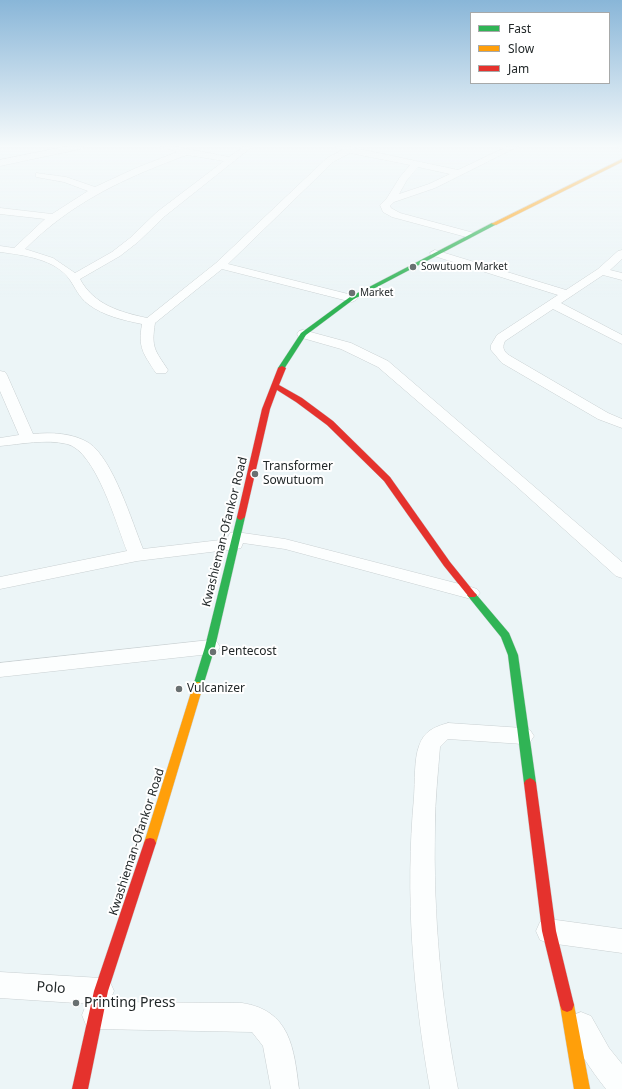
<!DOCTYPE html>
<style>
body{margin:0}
#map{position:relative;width:622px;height:1089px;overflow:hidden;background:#ecf5f7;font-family:"Noto Sans",sans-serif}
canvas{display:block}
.legend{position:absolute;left:470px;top:12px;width:140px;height:72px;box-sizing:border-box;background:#fff;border:1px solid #a7a9a9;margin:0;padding:5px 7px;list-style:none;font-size:12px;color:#222829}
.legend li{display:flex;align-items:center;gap:8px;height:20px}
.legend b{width:20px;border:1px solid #a7a9a9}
</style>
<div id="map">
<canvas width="622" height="1089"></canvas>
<ul class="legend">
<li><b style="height:5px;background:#30b455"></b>Fast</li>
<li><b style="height:5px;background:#ff9f0a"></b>Slow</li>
<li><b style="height:5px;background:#e5322d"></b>Jam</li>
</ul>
</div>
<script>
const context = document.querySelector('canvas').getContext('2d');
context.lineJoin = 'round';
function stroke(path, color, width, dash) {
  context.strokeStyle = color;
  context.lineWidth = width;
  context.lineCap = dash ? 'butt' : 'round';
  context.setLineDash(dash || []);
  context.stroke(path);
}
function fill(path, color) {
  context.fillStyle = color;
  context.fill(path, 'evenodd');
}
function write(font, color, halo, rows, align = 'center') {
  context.font = font + ' "Noto Sans",sans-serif';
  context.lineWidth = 4;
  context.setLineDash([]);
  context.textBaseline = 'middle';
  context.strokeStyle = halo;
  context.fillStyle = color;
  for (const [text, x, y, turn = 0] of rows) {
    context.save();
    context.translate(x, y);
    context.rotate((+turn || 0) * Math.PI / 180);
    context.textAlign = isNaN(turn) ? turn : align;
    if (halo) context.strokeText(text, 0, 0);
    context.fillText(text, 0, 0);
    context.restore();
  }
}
const street = new Path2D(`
 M68 146H84L80 149 0 166V160Z
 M160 146H173L229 157 244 146H253L165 216 138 242 120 256 80 279C94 305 120 312 147 318L216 263 327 158 342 150 335 146H346L458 170 508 146H519L435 188 394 202 390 206 391 208 400 213 474 233 475 235 470 238 392 217 383 212 380 205 387 198 400 177 410 165 350 153 333 162 228 264 356 296 358 298 356 300 352 302 222 269 155 323C151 348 155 350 168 370L166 373H156C143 353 138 348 142 324 123 320 104 316 88 304 79 297 76 289 70 280 56 259 23 255 0 252V246L14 248 45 219 0 214V208L52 214 88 191 64 182 36 177V173L66 177 95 187 136 168 177 152ZM187 155 224 161 157 212 130 238 112 252 75 273 53 258 25 249C72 202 124 178 187 155ZM418 167 450 174 429 184 399 194 407 180Z
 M616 146H622V150Z
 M435 250 566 290 598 269 618 251 622 250V259L610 270 622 273V280L603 275 561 303 622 335V344L553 309 505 341C501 349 505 353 512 357L608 413 622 419V428L598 419 502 363 491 350V345L497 335 558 295 431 255 430 253Z
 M303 330 351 343 388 361 622 562V578L616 576 515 485 378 367 341 349 299 337 297 334 299 331Z
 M0 371 5 372 7 375 33 434C51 432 73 433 89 443 113 459 132 522 143 549L229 539 228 537 230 533 236 532 285 539 471 587 477 589 480 593 477 597 471 599 285 549 243 543 241 548 235 549 137 561 0 589V577L127 551C117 526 96 451 67 444 45 439 22 444 0 446V438L19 435 0 391Z
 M210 640 217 642 220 647 217 652 210 654 0 677V663Z
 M448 723 523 728 530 730 534 736 530 742 523 744 448 739 440 747C438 773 435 800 435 826 433 914 441 1002 458 1089H430C413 993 405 894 414 797 415 782 414 759 419 746 424 731 434 727 448 723Z
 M549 919 622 929V953L549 943 540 940 536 931 540 922Z
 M0 972 101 978 110 982 114 991 110 1000 107 1002 242 1003C290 1010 294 1048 299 1089H271L263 1046 252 1032 96 1029 86 1025 82 1015 86 1005 91 1004 0 998Z
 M581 1012 591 1016 609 1048 622 1064V1089H606C590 1069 577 1049 567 1026L571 1016Z`);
const fast = new Path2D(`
 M492 223 497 224 354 299 306 335 284 369H280L278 368 301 333 350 297Z
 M241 514 245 517 215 647 203 686 202 689 198 690 194 689 193 686 205 647 237 517Z
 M472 592 475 593 509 633 518 655 536 783 534 786 530 788 526 786 524 783 508 655 501 637 467 595Z`);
const slow = new Path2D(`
 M622 159V162L496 225 491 224Z
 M198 682 202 683 203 686 156 843 154 847 150 848 146 847 144 843 193 686 194 683Z
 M567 998 572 1000 574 1005 590 1089H574L560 1005 562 1000Z`);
const jam = new Path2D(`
 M282 366 286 368 279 385 302 398 333 421 390 477 450 562 475 593 477 595 475 597H469L444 566 384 481 327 425 296 402 277 390 270 409 245 517 241 520 238 519 237 517 262 409 278 368Z
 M530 778 534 780 536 783 556 931 574 1005 572 1010 567 1012 562 1010 560 1005 542 931 524 783 526 780Z
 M150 838 154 839 156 843 108 991 88 1089H72L94 991 144 843 146 839Z`);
stroke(street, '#c9d0d2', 1);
stroke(fast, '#c9d0d2', 1);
stroke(slow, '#c9d0d2', 1);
stroke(jam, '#c9d0d2', 1);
fill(street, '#fcfefe');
fill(fast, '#30b455');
fill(slow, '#ff9f0a');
fill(jam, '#e5322d');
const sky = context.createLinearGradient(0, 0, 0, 298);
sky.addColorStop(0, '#89b6d8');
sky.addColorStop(0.49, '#f6fafb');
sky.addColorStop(1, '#f6fafb00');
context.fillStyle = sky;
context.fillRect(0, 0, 622, 298);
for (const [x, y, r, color] of [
 [413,267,4,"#697071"],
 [352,293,4,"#697071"],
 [255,474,4,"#697071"],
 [213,652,4,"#697071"],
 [179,689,4,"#697071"],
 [76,1003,4,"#697071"]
]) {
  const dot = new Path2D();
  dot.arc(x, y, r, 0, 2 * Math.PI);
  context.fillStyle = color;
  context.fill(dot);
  stroke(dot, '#fff', 1.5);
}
write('10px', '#222829', '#fff', [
 ["Sowutuom Market",421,267],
 ["Market",360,293]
], 'left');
write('12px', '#222829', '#fff', [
 ["Transformer",263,467],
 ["Sowutuom",263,481],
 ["Pentecost",221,652],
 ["Vulcanizer",187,689]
], 'left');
write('12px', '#222829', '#fff', [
 ["Kwashieman-Ofankor Road",225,532,-76],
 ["Kwashieman-Ofankor Road",137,842,-72]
]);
write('14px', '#222829', '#fff', [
 ["Polo",51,988,4]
]);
write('14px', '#222829', '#fff', [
 ["Printing Press",84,1003]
], 'left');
</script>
